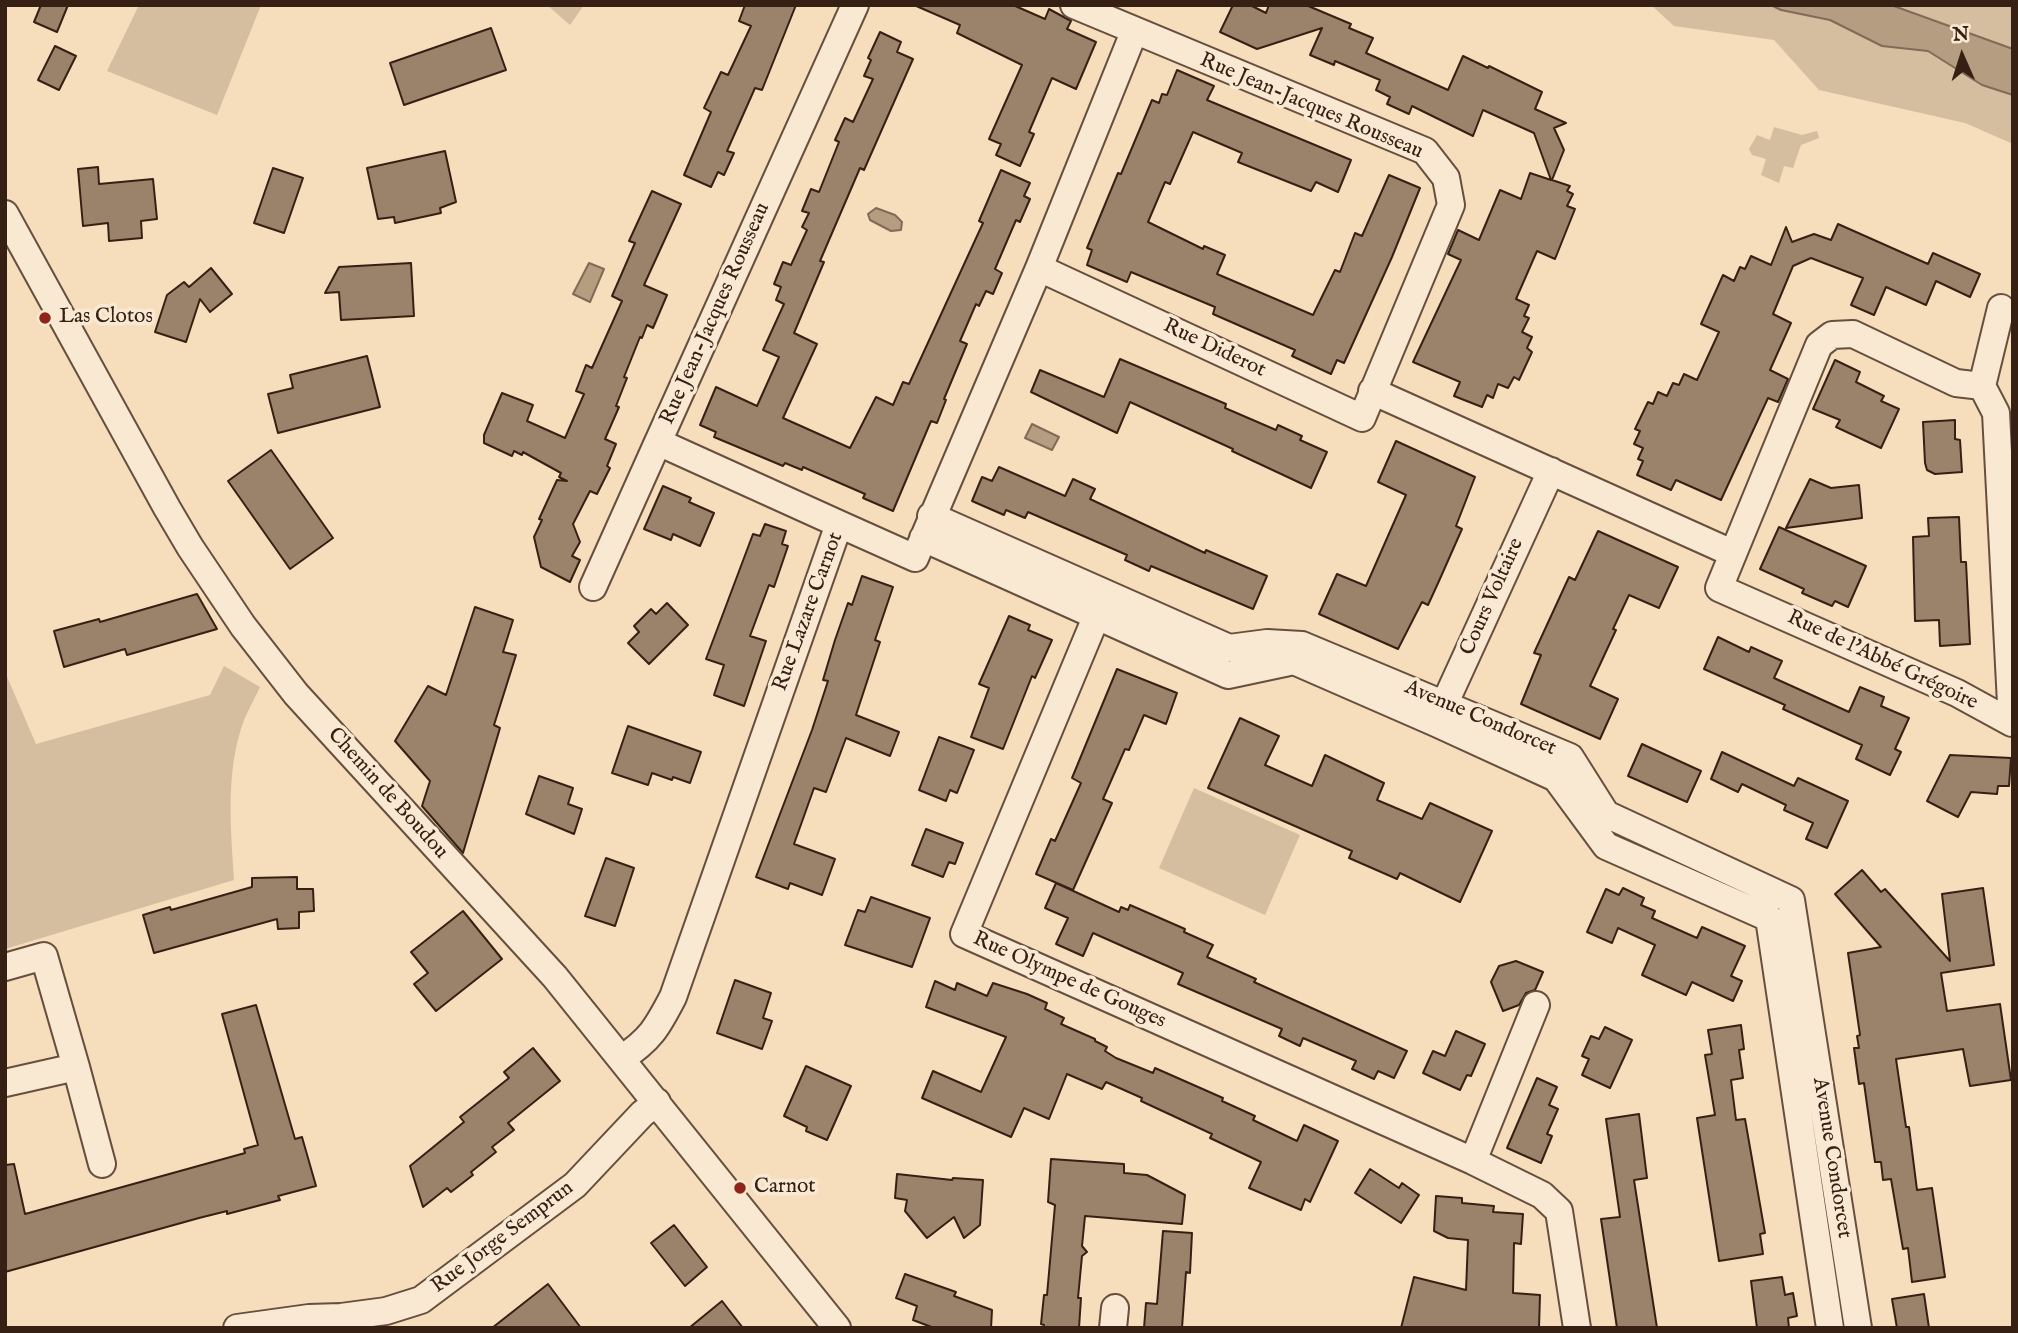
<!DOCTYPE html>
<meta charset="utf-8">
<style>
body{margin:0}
#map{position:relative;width:2018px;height:1333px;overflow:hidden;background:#f6ddbb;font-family:"IM FELL English",serif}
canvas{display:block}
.frame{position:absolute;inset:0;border:7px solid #362014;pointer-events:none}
.north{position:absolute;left:1927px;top:21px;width:70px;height:70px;-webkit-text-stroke:5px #f9e9d3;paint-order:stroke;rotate:357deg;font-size:19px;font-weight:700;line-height:28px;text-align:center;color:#362014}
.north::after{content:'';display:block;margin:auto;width:24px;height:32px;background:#362014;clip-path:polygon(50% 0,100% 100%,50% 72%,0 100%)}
</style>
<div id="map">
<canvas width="2018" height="1333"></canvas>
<div class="frame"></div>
<div class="north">N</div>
</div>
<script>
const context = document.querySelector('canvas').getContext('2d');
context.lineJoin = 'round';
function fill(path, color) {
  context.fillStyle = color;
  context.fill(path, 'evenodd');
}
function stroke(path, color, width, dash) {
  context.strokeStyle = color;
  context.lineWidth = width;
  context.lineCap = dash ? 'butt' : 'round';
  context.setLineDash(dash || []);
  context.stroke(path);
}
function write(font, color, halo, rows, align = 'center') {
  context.font = font + ' "IM FELL English",serif';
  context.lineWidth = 7;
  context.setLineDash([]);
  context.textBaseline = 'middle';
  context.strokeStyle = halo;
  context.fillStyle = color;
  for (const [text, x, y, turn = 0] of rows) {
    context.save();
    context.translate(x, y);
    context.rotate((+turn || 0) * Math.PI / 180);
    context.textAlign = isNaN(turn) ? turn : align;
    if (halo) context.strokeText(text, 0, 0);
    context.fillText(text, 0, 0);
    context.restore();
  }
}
fill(new Path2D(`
 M139 5H261L217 115 107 71Z
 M547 5H584L570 25Z
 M1651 5H1771L1781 10 1830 20 1882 46 1928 51 1982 85 2013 95V144L1965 123 1819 90 1774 40 1674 26Z
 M1891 5H2013V49Z
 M1774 127 1802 135 1817 131 1819 138 1801 145 1793 168 1784 166 1779 183 1761 175 1766 159 1752 155 1749 149 1757 135 1770 140Z
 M224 666 260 687C253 702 244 717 240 732 226 780 231 831 234 880L5 949V672L36 744 210 695Z
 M1194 788 1300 835 1265 915 1159 868Z`), '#d5bd9f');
const water = new Path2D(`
 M1771 5H1891L2013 49V95L1982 85 1928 51 1882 46 1830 20 1781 10Z
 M876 208 895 215 902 222 901 230 891 231 870 220 868 214Z
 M589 263 604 269 590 302 573 294Z
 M1032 424 1059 437 1052 450 1025 438Z`);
fill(water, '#b59d82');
stroke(water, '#826b56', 2);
const building = new Path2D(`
 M41 5H68L57 32 34 22Z
 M745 5H796L762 90 755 88 727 151 734 153 724 175 718 172 711 187 684 175 711 112 704 108 721 72 728 75 751 26 739 21Z
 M914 5H1013L1045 19 1049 9 1071 21 1067 29 1096 42 1076 89 1052 78 1029 132 1034 134 1020 166 996 155 1001 144 989 139 1022 65 957 33 960 25Z
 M1233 5H1250L1266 13 1269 5H1306L1351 24 1349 28 1373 38 1366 53 1448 90 1463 56 1488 68 1489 66 1542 92 1535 109 1566 123 1554 128 1564 150 1552 180 1570 186 1567 191 1573 194 1567 206 1575 209 1555 259 1537 251 1516 299 1529 305 1524 316 1529 318 1522 332 1532 337 1527 348 1532 352 1519 380 1514 377 1508 388 1498 384 1493 398 1487 395 1482 407 1454 396 1460 382 1413 362 1461 260 1448 254 1458 230 1479 240 1500 190 1521 199 1530 173 1551 180 1534 133 1483 110 1473 136 1412 106 1409 114 1387 104 1390 97 1376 90 1380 80 1335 61 1334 65 1310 55 1322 28 1257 49 1220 32Z
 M491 28 506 70 404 105 390 63Z
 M880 32 901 42 897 52 913 59 864 170 860 168 820 261 824 262 794 333 817 344 783 418 850 448 876 397 893 405 903 382 909 384 983 223 979 221 1001 170 1030 183 1024 196 1030 199 1020 222 1016 220 995 269 1002 273 993 294 986 291 979 306 976 304 960 341 967 344 944 399 946 400 937 423 931 421 893 511 863 498 865 494 803 467 802 470 785 463 783 466 714 437 716 432 700 425 716 387 757 406 779 357 763 350 784 304 776 300 781 287 774 284 783 262 791 265 807 230 802 227 809 213 802 211 811 189 819 192 839 142 835 140 845 118 853 122 873 79 864 76 871 60 868 58Z
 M55 46 76 56 59 90 38 80Z
 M1177 70 1214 86 1207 100 1351 160 1338 192 1316 182 1311 191 1238 162 1242 153 1193 132 1170 184 1165 182 1148 222 1203 249 1204 246 1225 255 1217 274 1313 315 1335 270 1340 272 1355 233 1362 236 1389 175 1420 188 1392 257 1344 363 1337 360 1331 374 1292 356 1295 350 1213 314 1215 307 1131 272 1127 282 1087 265 1092 250 1087 248 1118 173 1121 174 1152 100 1159 103 1162 94 1167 95Z
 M445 151 456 202 440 208 441 213 395 223 394 217 378 219 367 168Z
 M98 167 99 184 153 179 157 219 141 221 142 238 109 241 108 223 83 226 78 169Z
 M273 168 303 178 284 233 254 223Z
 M652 191 681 204 644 285 667 295 653 328 647 325 642 338 640 337 624 377 627 378 616 406 619 407 605 439 616 444 607 466 610 468 597 494 590 491 573 524 580 542 572 556 580 560 570 582 541 567 534 537 542 520 539 519 557 480 567 481 559 477 561 473 523 452 522 455 514 451 512 456 484 443V435L502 393 533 405 527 421 565 438 584 394 576 391 586 365 592 368 622 301 612 296 635 243 629 241Z
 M1838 224 1928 264 1933 253 1980 274 1970 297 1936 281 1926 305 1886 287 1874 315 1851 305 1863 278 1811 258 1793 266 1773 314 1791 323 1770 370 1788 379 1778 402 1768 398 1721 500 1676 480 1671 490 1637 475 1643 461 1638 459 1643 448 1634 444 1640 431 1635 429 1648 402 1653 404 1658 392 1667 396 1673 383 1679 385 1684 374 1697 380 1719 332 1701 324 1723 275 1734 281 1740 267 1745 269 1751 256 1771 265 1786 227 1792 242 1814 234 1831 240Z
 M411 263 414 316 341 320 339 292 325 293 339 267Z
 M211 268 232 294 210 312 200 299 186 342 155 332 167 295 184 282 189 287Z
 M367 356 380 407 278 433 268 394 293 388 290 375Z
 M1120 359 1226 404 1225 408 1276 430 1278 425 1302 436 1300 440 1327 452 1311 488 1232 451 1233 449 1130 402 1117 433 1031 392 1040 370 1104 397Z
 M1835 360 1860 372 1856 382 1884 396 1881 401 1899 409 1881 448 1836 427 1840 420 1813 409Z
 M1955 420V439L1960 440 1962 472 1935 474 1927 470 1925 463 1923 422Z
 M1396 441 1475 477 1456 526 1462 529 1439 581 1428 605 1422 602 1398 649 1319 614 1337 574 1366 586 1406 495 1378 482Z
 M271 450 333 538 290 569 228 481Z
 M999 467 1065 496 1073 479 1095 489 1090 499 1205 553 1206 550 1267 576 1253 609 1151 566 1149 571 1125 560 1127 555 1028 512 1025 518 1006 510 1004 515 972 501 982 477 992 481Z
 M1810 479 1831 488 1859 485 1862 518 1786 528Z
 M663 486 691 498 689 502 714 513 700 546 673 534 671 540 644 529Z
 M1959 517 1961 562H1966L1970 644 1940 646 1939 620 1915 621 1913 537 1929 536 1928 518Z
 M765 524 786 531 782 544 788 546 774 587 769 585 750 636 766 641 744 706 714 695 724 665 706 659 753 534 760 536Z
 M1779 527 1866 566 1848 607 1835 601 1832 606 1802 593 1804 589 1760 569Z
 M1598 531 1678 567 1659 608 1629 595 1613 629 1616 630 1590 686 1618 699 1600 739 1521 704 1541 655 1534 653 1569 577 1575 580Z
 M862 576 893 587 875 640 880 642 856 715 899 732 890 756 846 738 826 792 814 788 794 844 835 859 822 895 790 883 788 889 756 877 812 730 828 681 823 680 835 640 848 603 852 605Z
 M197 594 217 629 127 655 125 649 64 667 54 631 99 619 100 622Z
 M667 603 688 625 649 664 628 643 639 632 634 626 651 609 656 614Z
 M475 607 513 620 503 652 516 655 494 725 500 728 463 853 422 806 430 781 395 741 428 686 446 695Z
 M1009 616 1030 625 1028 630 1052 640 1035 678 1032 676 1003 749 971 737 989 688 979 684Z
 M1718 637 1749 652 1751 647 1782 661 1774 678 1849 712 1860 687 1884 697 1881 706 1909 718 1895 749 1901 752 1890 775 1856 759 1862 745 1783 709 1785 705 1704 669Z
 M1117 669 1177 693 1166 724 1144 715 1129 750 1125 749 1103 799 1112 803 1073 890 1036 874 1051 839 1055 841 1081 783 1072 778Z
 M1240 718 1279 736 1265 765 1312 786 1325 755 1384 783 1377 800 1422 819 1430 803 1492 831 1460 902 1400 873 1397 879 1349 858 1352 851 1208 788Z
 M628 726 701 752 690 783 673 777 672 780 652 773 648 785 612 773Z
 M939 737 974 750 957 793 950 790 946 801 919 790Z
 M1642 744 1701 771 1687 802 1628 776Z
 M1722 752 1794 786 1798 778 1848 801 1827 848 1806 839 1813 823 1784 810 1786 805 1742 784 1738 792 1711 779Z
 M1950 755 2011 758 2009 786H1998L1997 794 1971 792 1958 817 1927 801Z
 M539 776 573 788 568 804 582 809 574 834 526 814Z
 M926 829 963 843 955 864 949 862 943 877 912 865Z
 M606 858 634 868 615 926 585 916Z
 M1862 870 1881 892 1885 889 1950 961 1942 894 1983 888 1994 965 1941 973 1947 1011 2000 1004 2011 1080 1970 1086 1963 1049 1896 1059 1906 1127H1909L1917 1190 1932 1188 1945 1277 1912 1282 1908 1248 1903 1249 1891 1179 1883 1180 1881 1162H1875L1864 1083 1859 1084 1854 1048H1859L1857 1036 1860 1035 1848 953 1881 947 1835 894Z
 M297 877V889H313L314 911 299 912V928L278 929 277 919 154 953 143 915 170 907 171 910 252 887V878Z
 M1056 883 1119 912 1121 907 1128 910 1130 905 1185 929 1184 932 1213 945 1207 957 1256 979 1254 982 1407 1051 1394 1078 1378 1071 1374 1079 1352 1069 1356 1061 1303 1038 1300 1046 1279 1036 1282 1029 1178 984 1183 973 1093 933 1083 956 1056 944 1068 918 1045 908Z
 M1623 888 1644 898 1641 905 1655 911 1652 918 1697 938 1702 927 1745 946 1731 976 1742 981 1733 1001 1692 982 1686 995 1642 975 1655 945 1618 928 1612 943 1587 932 1606 889 1619 895Z
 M871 897 930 918 912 967 845 945 858 910 865 912Z
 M463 911 502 959 436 1011 414 984 428 973 411 952Z
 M1516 961 1543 972 1535 990 1526 993 1519 1005 1503 1011 1491 982 1499 966Z
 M735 980 771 993 763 1018 772 1021 762 1049 717 1033Z
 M935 981 955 990 957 983 987 996 993 983 1027 994 1047 1003 1045 1009 1064 1018 1061 1024 1095 1039V1041L1107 1047 1105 1051 1116 1058 1153 1073 1155 1068 1223 1098 1222 1101 1255 1116 1253 1120 1297 1141 1304 1125 1338 1141 1310 1202 1305 1199 1301 1210 1249 1188 1261 1162 1210 1138 1212 1134 1141 1101 1142 1098 1106 1082 1102 1089 1067 1074 1049 1119 1024 1108 1011 1137 922 1098 933 1071 981 1092 1006 1037 926 1007Z
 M256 1005 295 1139 302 1137 316 1186 278 1196 280 1200 227 1214V1211L199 1218 5 1272V1165L14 1164 25 1214 245 1153 244 1149 258 1145 222 1014Z
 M1741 1025 1744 1049 1739 1050 1743 1078 1731 1080 1736 1120 1745 1119 1765 1233 1760 1234 1763 1254 1719 1261 1697 1118 1715 1115 1705 1055 1712 1054 1708 1030Z
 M1605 1027 1632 1040 1610 1088 1582 1075 1589 1059 1582 1056 1591 1036 1599 1039Z
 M1456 1031 1485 1044 1471 1076 1467 1075 1460 1090 1423 1073 1433 1051 1445 1056Z
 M533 1048 560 1081 508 1123 514 1130 492 1147 496 1152 471 1172 473 1175 451 1192 447 1188 423 1207 410 1166 464 1122 460 1117 509 1078 504 1072Z
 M806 1066 851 1086 827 1140 806 1131 807 1127 784 1116Z
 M1537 1078 1557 1087 1549 1105 1558 1109 1547 1134 1552 1136 1541 1163 1507 1148Z
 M1639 1114 1647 1178 1634 1180 1657 1328H1617L1601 1219 1620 1217 1606 1119Z
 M1051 1159 1124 1164V1173L1147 1175 1185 1195 1182 1224 1085 1216 1082 1246 1087 1252 1082 1256 1078 1298H1081L1079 1328H1043L1044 1325 1041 1324 1044 1295H1047L1055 1205 1048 1202Z
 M1370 1169 1399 1188 1402 1183 1419 1195 1401 1223 1355 1193Z
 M897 1174 952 1180 953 1178 983 1180 980 1225 964 1238 954 1217 927 1238 905 1211 907 1200 895 1198Z
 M1436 1196 1462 1198V1203L1494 1206 1493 1212 1523 1214 1521 1244 1514 1243 1513 1293 1540 1295 1539 1328H1401L1414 1277 1466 1290 1468 1240 1448 1238 1434 1231Z
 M674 1225 707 1267 685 1286 651 1243Z
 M1163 1231 1192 1233 1190 1273 1186 1272 1182 1328H1144L1146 1303 1157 1304Z
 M905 1274 956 1292 954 1296 992 1310 991 1328H934L913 1320 917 1306 896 1298Z
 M1782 1277 1785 1295 1793 1293 1797 1316 1788 1318 1789 1328H1757L1751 1281Z
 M548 1284 581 1328H492Z
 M1924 1294 1929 1328H1897L1892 1299Z
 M722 1301 743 1328H689Z`);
fill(building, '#9a826b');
stroke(building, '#362014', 2);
const minor = new Path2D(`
 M5 214 167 508 190 547 243 626 296 694 555 977 837 1328
 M1039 268 1362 418 1451 205 1446 178 1425 151 1074 5
 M1853 334 1956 383 1982 386 1996 413 2012 723 1957 693 1719 588 1819 345 1832 335Z
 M1982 386 2001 308
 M1372 391 1732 553
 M931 516 1229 648 1267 643 1302 645 1570 757 1606 814 1791 900 1858 1328
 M839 524 658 442 855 5
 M923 538 1228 675 1294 661 1436 723 1556 778 1606 846 1769 918 1830 1328
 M593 587 658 442
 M1104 598 964 934 1473 1161 1542 1195 1559 1211 1577 1328
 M1438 718 1551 471
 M5 967 44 956 76 1067 5 1083
 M621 1059C650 1040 657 1028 673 997L839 524 915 558 1039 268 1134 32
 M76 1067 102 1164
 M1473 1161 1536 1005
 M237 1328 309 1318 341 1317 386 1311 421 1300 575 1185 642 1114 657 1102
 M1113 1328 1115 1308`);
stroke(minor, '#664f3e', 30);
stroke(minor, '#f9e9d3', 26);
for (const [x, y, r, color] of [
 [45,318,7,"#8f2418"],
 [740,1188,7,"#8f2418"]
]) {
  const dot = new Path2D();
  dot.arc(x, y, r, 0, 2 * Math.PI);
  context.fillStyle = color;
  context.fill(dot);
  stroke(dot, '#f9e9d3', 2.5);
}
write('21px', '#362014', '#f9e9d3', [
 ["Rue Jean-Jacques Rousseau",1311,107,23],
 ["Rue Jean-Jacques Rousseau",716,314,-66],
 ["Rue Diderot",1214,349,25],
 ["Cours Voltaire",1493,597,-66],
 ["Rue Lazare Carnot",809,612,-70],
 ["Rue de l'Abbé Grégoire",1882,661,25],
 ["Avenue Condorcet",1480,719,23],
 ["Chemin de Boudou",387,794,48],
 ["Rue Olympe de Gouges",1069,981,24],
 ["Avenue Condorcet",1831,1158,81],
 ["Rue Jorge Semprun",503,1238,-37]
]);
write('21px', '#362014', '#f9e9d3', [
 ["Las Clotos",59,318],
 ["Carnot",754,1188]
], 'left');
</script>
